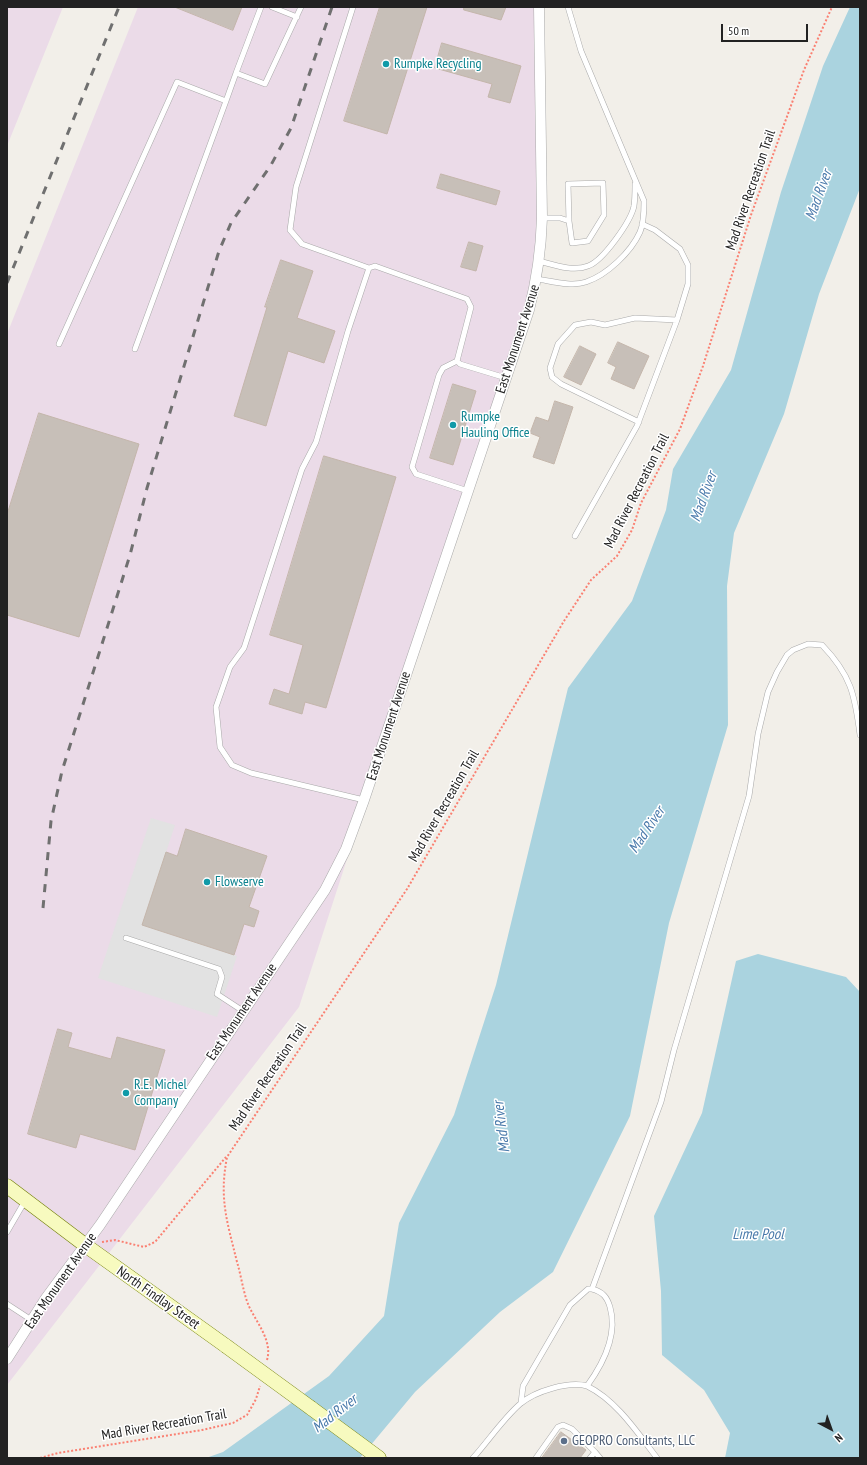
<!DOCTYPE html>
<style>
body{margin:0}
#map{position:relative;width:867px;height:1465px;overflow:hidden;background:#f2efe9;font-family:"PT Sans Narrow",sans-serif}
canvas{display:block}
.frame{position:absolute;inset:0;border:8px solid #222;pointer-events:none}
.north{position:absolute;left:811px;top:1409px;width:40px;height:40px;-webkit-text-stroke:3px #fff;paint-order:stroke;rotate:139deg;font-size:11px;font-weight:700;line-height:16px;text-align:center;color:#222}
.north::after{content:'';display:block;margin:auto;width:14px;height:18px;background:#222;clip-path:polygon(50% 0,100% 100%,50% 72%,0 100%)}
.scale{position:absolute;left:721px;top:24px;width:87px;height:18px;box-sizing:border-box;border:2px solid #222;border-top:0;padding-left:5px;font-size:12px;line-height:14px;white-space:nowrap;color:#222;-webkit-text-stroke:3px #fff;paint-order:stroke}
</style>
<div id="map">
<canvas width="867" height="1465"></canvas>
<div class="frame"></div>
<div class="north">N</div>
<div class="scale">50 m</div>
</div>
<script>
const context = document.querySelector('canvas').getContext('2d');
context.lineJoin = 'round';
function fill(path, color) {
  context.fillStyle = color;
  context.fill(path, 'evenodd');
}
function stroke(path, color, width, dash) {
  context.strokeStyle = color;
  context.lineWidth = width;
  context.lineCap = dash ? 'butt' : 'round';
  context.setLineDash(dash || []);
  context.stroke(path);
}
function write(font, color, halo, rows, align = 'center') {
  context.font = font + ' "PT Sans Narrow",sans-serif';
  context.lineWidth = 3;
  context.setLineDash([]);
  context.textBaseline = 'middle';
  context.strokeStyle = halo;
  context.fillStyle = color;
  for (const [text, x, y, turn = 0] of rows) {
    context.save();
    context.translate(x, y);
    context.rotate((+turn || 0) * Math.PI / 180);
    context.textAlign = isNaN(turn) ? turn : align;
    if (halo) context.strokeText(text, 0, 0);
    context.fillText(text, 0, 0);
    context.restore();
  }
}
fill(new Path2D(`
 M7 7H63L7 146Z
 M138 7H537L538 271 299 1007 7 1385V334Z`), '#ebdbe8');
fill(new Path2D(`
 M151 818 175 825 142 925 237 956 217 1017 98 978Z`), '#e2e2e2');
fill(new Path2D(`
 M850 7H860V188L819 294 784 414 734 533 727 586 728 725 669 923 630 1116 553 1272 500 1312 415 1392 360 1458H206L223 1452 329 1376 384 1316 399 1223 454 1115 496 985 568 688 632 601 666 510 673 469 731 370 781 192 823 66Z
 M758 954 846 977 860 992V1458H725L730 1433 704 1390 662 1355 661 1291 654 1216 702 1113 736 961Z`), '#aad3df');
const building = new Path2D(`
 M175 7H242L233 30Z
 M380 7H427L387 134 344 121Z
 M464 7H506L501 20 464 10Z
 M442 43 521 66 510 103 488 97 492 84 435 68Z
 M441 174 500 191 496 205 437 188Z
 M469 242 483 246 476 271 461 267Z
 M281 260 313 271 297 318 335 331 324 363 288 351 266 426 234 416 267 307H265Z
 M618 342 649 356 634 389 611 379 616 367 608 363Z
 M580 346 596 354 581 385 564 377Z
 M453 384 476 391 453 465 430 458Z
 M555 401 573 407 554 464 533 457 540 437 530 433 536 417 548 421Z
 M39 413 139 444 79 637 7 615V515Z
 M324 456 396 477 326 708 305 702 302 714 269 704 274 689 289 694 303 645 270 635Z
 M186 829 267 856 249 907 259 911 254 927 244 924 234 955 142 925 166 852 177 856Z
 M58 1029 72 1033 68 1047 111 1059 117 1037 165 1050 135 1150 80 1134 76 1148 28 1134Z
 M561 1432 586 1450 580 1458H542Z`);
fill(building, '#c7bfb8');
stroke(building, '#c4b6ab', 1);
const service = new Path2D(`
 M272 7 297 17
 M353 7 296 187 290 230 302 244 369 268
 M236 73 261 7
 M542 218H560L569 221 572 243 588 241 604 215 603 183 568 184 569 221
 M539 261C554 265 573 272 588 266 603 261 631 221 634 206 635 199 635 191 635 184
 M537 279C551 281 572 287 586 282 607 275 631 252 640 232 644 223 644 211 644 201L581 51 568 7
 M59 344 177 82 226 101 236 73 265 84 301 7
 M135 349 226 101
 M457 361 443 368 439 375 412 467 416 474 468 491
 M639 422 561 384 552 377 550 368 558 344 575 325 591 322 605 325 635 318 677 320
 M575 536 637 426 677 320 688 284V265L680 249 655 230 642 224
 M364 800 251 773 232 765 220 747 216 707 230 667 244 648 302 469 316 442 348 331 369 268 375 266 467 299 471 307 457 361 460 364 506 378
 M126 938 219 969 222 977 217 994 243 1011
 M7 1232 25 1201
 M7 1304 33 1321
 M587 1386C616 1400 637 1432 657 1458
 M521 1403 523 1386 570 1305 588 1289H592L661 1102 674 1050 749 796 758 734 768 692 777 672 787 655 793 650 808 644 822 645C851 675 855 695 860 735
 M473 1458C489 1440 503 1419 520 1404 535 1391 569 1381 587 1386 603 1364 618 1335 610 1307 607 1297 603 1292 592 1289
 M536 1458 558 1427 563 1425 572 1429 595 1452
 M590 1458 595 1452 600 1458`);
const minor = new Path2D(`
 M7 1359 46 1298 100 1225 325 890 346 849 364 800 529 310C537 279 541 250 542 218L539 7`);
const secondary = new Path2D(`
 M7 1186 85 1245 226 1346
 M311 1408 379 1458`);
stroke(service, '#a9a9a9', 6);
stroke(minor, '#a9a9a9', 11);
stroke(secondary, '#707d05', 15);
stroke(new Path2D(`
 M102 1242 115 1240 144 1247 155 1242 226 1157
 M267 1360C273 1340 255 1321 248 1304 243 1291 241 1275 237 1262 227 1221 219 1199 227 1157L407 889 564 621 591 580 617 556 632 530 641 503 680 429 703 366 751 215 804 70 832 7
 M40 1458 58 1453 202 1430 233 1423 247 1415 256 1399 260 1386`), '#fa8072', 2, [2, 2]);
stroke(service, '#fff', 5);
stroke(minor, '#fff', 10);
stroke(secondary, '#f7fabf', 14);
stroke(new Path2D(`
 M7 283 119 7
 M43 908 51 821 62 771 130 555 147 488 219 251 231 223 271 165 291 128 332 7`), '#707070', 3, [8, 8]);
const secondaryBridge = new Path2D(`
 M226 1346 311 1408`);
stroke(secondaryBridge, '#707d05', 15, []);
stroke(secondaryBridge, '#f7fabf', 14);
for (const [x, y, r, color] of [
 [386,64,4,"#0f9aa8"],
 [453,425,4,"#0f9aa8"],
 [207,882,4,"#0f9aa8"],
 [126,1093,4,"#0f9aa8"],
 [564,1441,4,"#5c6f8a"]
]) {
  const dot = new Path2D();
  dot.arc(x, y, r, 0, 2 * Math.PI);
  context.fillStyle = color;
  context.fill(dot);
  stroke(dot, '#fff', 1.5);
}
write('14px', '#0d838f', '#fff', [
 ["Rumpke Recycling",394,64],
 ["Rumpke",461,417],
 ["Hauling Office",461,433],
 ["Flowserve",215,882],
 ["R.E. Michel",134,1085],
 ["Company",134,1101]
], 'left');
write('14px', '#222', '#fff', [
 ["Mad River Recreation Trail",751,190,-71],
 ["East Monument Avenue",518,339,-72],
 ["Mad River Recreation Trail",637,491,-63],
 ["East Monument Avenue",389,726,-72],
 ["Mad River Recreation Trail",444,806,-60],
 ["East Monument Avenue",242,1012,-56],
 ["Mad River Recreation Trail",268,1077,-56],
 ["East Monument Avenue",61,1281,-55],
 ["North Findlay Street",158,1298,35],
 ["Mad River Recreation Trail",164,1425,-10]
]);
write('14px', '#4e5e75', '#fff', [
 ["GEOPRO Consultants, LLC",572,1441]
], 'left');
write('italic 15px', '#4a7aab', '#fff', [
 ["Mad River",819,195,-70],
 ["Mad River",704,497,-70],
 ["Mad River",647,830,-56],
 ["Mad River",502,1127,-97],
 ["Lime Pool",758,1235],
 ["Mad River",335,1414,-38]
]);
</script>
